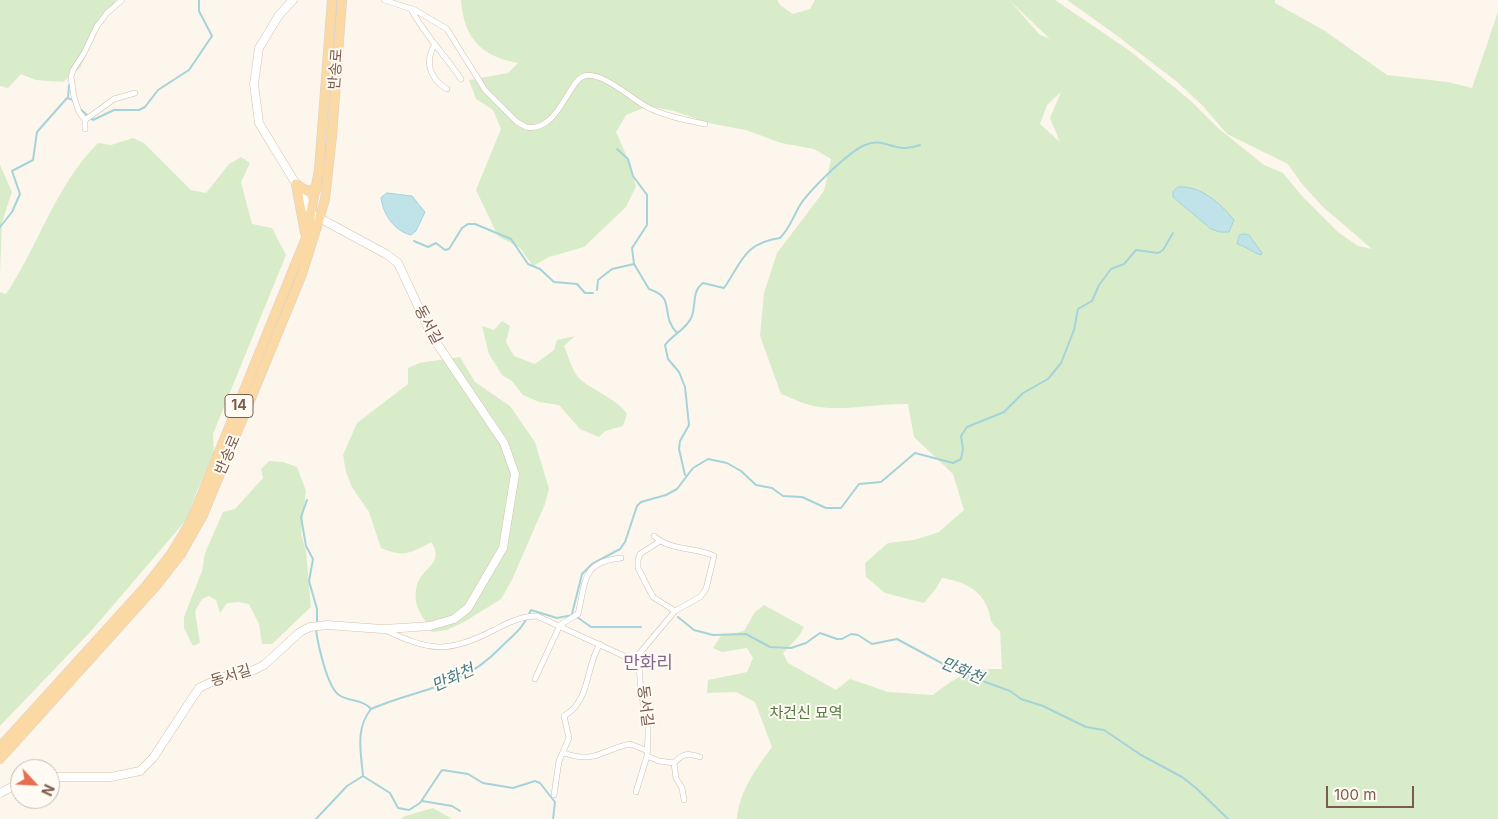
<!DOCTYPE html>
<meta charset="utf-8">
<style>
body{margin:0}
#map{position:relative;width:1498px;height:819px;overflow:hidden;background:#fdf6ec;font-family:Inter,sans-serif}
canvas{display:block}
.north{position:absolute;left:10px;top:759px;width:50px;height:50px;box-sizing:border-box;background:#fffaf3;border:1px solid #cabbb1;border-radius:50%;rotate:115deg;font-size:14px;font-weight:700;line-height:20px;text-align:center;color:#7a5c4d}
.north::after{content:'';display:block;margin:auto;width:18px;height:22px;background:#e76f51;clip-path:polygon(50% 0,100% 100%,50% 72%,0 100%)}
.scale{position:absolute;left:1326px;top:786px;width:88px;height:22px;box-sizing:border-box;border:2px solid #7a5c4d;border-top:0;padding-left:6px;font-size:15px;line-height:18px;white-space:nowrap;color:#7a5c4d;-webkit-text-stroke:4px #fffaf3;paint-order:stroke}
</style>
<div id="map">
<canvas width="1498" height="819"></canvas>
<div class="north">N</div>
<div class="scale">100 m</div>
</div>
<script>
const context = document.querySelector('canvas').getContext('2d');
context.lineJoin = 'round';
function fill(path, color) {
  context.fillStyle = color;
  context.fill(path, 'evenodd');
}
function stroke(path, color, width, dash) {
  context.strokeStyle = color;
  context.lineWidth = width;
  context.lineCap = dash ? 'butt' : 'round';
  context.setLineDash(dash || []);
  context.stroke(path);
}
function write(font, color, halo, rows, align = 'center') {
  context.font = font + ' Inter,"Noto Sans KR",sans-serif';
  context.lineWidth = 4;
  context.setLineDash([]);
  context.textBaseline = 'middle';
  context.strokeStyle = halo;
  context.fillStyle = color;
  for (const [text, x, y, turn = 0] of rows) {
    context.save();
    context.translate(x, y);
    context.rotate((+turn || 0) * Math.PI / 180);
    context.textAlign = isNaN(turn) ? turn : align;
    if (halo) context.strokeText(text, 0, 0);
    context.fillText(text, 0, 0);
    context.restore();
  }
}
fill(new Path2D(`
 M0 0H116L106 14 80 68 63 82 36 80 21 74 8 88 0 86Z
 M461 0H777L780 5 793 14 810 9 815 0H1055L1130 51 1191 101 1218 128 1264 165 1283 173 1302 196 1338 232 1358 246 1372 249 1323 207 1302 184 1288 164 1227 134 1202 105 1176 81 1112 32 1067 0H1275V3L1325 31 1387 75 1448 82 1472 88 1498 12V819H737C739 791 756 769 772 747L755 702 736 692 707 693 708 680 747 672 753 658 747 648 722 652 713 648 721 636 744 631 755 612 764 605 804 627 799 636 783 653 788 663 836 690 850 679 888 692 933 695C957 676 970 668 1002 669L1000 631C986 619 993 618 986 605 978 587 960 581 942 578L937 587 924 603 885 593 866 577 865 563 888 543 914 540 939 532 964 510 953 474 914 437 908 404C880 403 839 412 814 406 803 404 792 398 781 394L760 336 764 293 777 253 824 191 831 159 814 149 781 143 746 130 708 123 674 111 648 106 626 115 616 132 627 157 636 186 626 207 584 247 549 257 533 266 520 248 498 236 476 190 501 129 493 110 476 99 469 80 508 73 518 63C481 56 464 39 461 0ZM1010 1 1050 39 1039 34ZM1061 92 1050 118 1060 142 1040 124 1047 105Z
 M133 138 144 143 191 190 206 193 229 164 241 157 250 163 241 182 252 224 272 228 286 255 213 434 214 454 196 493 187 519 92 630 0 726V292L6 294C39 245 55 186 98 143L111 145Z
 M0 165 12 192 2 222 0 274Z
 M502 321 510 326 506 342 514 356 535 364 554 350 557 340 575 336 564 346C568 355 572 372 580 379 592 390 620 401 627 414L623 426 605 431 599 437 580 429 559 405 539 402 523 395 512 381 502 375 489 354 482 326 494 330Z
 M460 357 475 382 510 406 535 442 549 489 545 504 511 582 501 599 464 622 447 630 432 632C427 623 417 611 416 601 415 596 416 586 418 582 424 568 445 561 431 542 411 553 404 558 381 548L369 512 352 487 346 472 343 455 357 423 408 384V368L419 363Z
 M269 461 283 462 297 467 306 491 301 534 306 551 311 607 272 644H262L259 624 249 604 239 602 227 603 220 613 216 600 209 596 202 599 195 611 200 643 193 646 184 628V617L202 571 205 553 223 512 235 509 263 478 261 469Z
 M433 808 452 819H401L405 816Z`), '#d8ecc9');
const water = new Path2D(`
 M1178 187C1201 185 1221 204 1234 220L1229 232H1220L1211 229 1173 197V192Z
 M387 193 412 196 425 212 416 231 411 235C394 231 383 214 381 198Z
 M1243 234 1249 235 1262 253 1261 255C1256 254 1245 246 1237 244L1239 236Z`);
fill(water, '#bfe3e8');
stroke(water, '#a5d3da', 1);
stroke(new Path2D(`
 M68 98 69 85
 M80 109 93 120 114 110H139L145 107 158 90 189 70 212 36 199 11V0
 M617 149 628 159 633 176 647 195V225L632 248 634 264
 M0 227 12 212 20 194 12 171 33 160 37 132 67 98 73 100
 M414 241 428 247 436 243 445 250 449 249 462 228 468 224H475L511 239 528 264 540 269 554 282 577 284 585 293H593
 M597 290 598 280 612 269 634 264 649 289C677 298 659 314 677 333
 M685 475 679 449 680 441 689 425 685 387 679 372 668 359 665 345C672 335 688 328 692 316 696 304 692 291 703 283L724 288C742 262 744 243 780 238 790 228 793 217 800 205 810 190 848 152 865 145 885 136 894 155 920 145
 M307 500 301 517 306 546 313 559 309 581 317 609V625
 M572 614 582 574 592 564 620 549 625 542 637 506 641 502 666 495 677 489 693 468 708 459 727 463 741 471 756 485 772 488 783 496 802 497 826 508H841L859 484 881 482 915 453 953 463 961 459 963 449 961 436 967 427 1004 412 1023 393 1048 379 1061 363 1074 330 1078 309 1092 301 1099 285 1111 269 1124 264 1136 250 1158 253 1163 250 1173 233
 M577 617 591 627H641
 M678 617 694 630 713 635 746 634 770 647 791 648 806 643 820 633 837 639H842L851 634 858 635 872 644 897 639 958 672 1010 691 1021 699 1043 706 1086 727 1104 730 1141 755 1182 777 1196 788 1228 819
 M316 630C318 644 327 687 339 695 349 702 363 699 371 709
 M363 776 390 793 398 808 409 810 420 803 442 770 468 774 483 783 513 788 535 781 540 783 555 802 553 819
 M422 801 452 806 460 811
 M316 819 347 786 363 776C361 752 355 729 371 709 419 688 461 689 500 648 514 634 522 630 531 610L557 618 573 615`), '#a5d3da', 2);
const street = new Path2D(`
 M384 0 415 10 447 29 485 90 517 122 526 127C558 133 568 81 584 76 600 71 629 96 642 104 659 115 685 120 705 124
 M411 9C424 34 445 55 461 79
 M435 44C424 62 430 79 447 89
 M85 120 114 99 135 93
 M85 129V120L79 112 74 97 71 77 73 70 84 53 97 26 107 13 122 0
 M660 541 640 554 638 560V568L653 597 675 611
 M385 630C430 651 448 654 494 630 508 623 521 616 537 616L639 663 641 696 648 719V736L647 756 636 792
 M634 660 675 611 700 597 706 589 714 556C695 547 670 551 654 536
 M535 679 560 625 578 614C586 582 581 562 621 558
 M564 753C596 764 601 750 630 744L648 751
 M647 756 659 761 674 763 676 778 682 788 684 800
 M674 763C683 753 688 753 700 757
 M554 795 559 761 569 738 564 716C591 701 585 667 600 644`);
const secondary = new Path2D(`
 M50 777H111L140 771 153 758 199 688 220 678 254 670 264 665 300 632 310 627 327 625 382 629 401 628 430 626 454 619 468 608 503 548 515 474 504 443 432 336 398 263 386 254 312 214 296 184 259 123 254 84 259 48 279 15 293 0
 M0 793 20 783`);
const primary = new Path2D(`
 M296 184 305 233
 M296 184 307 191 317 188
 M0 747 146 586 171 554 191 521 306 238 319 170 332 0
 M0 759 156 586 181 554 203 515 302 274 319 220 325 199 332 136 342 0`);
stroke(street, '#d1beb0', 6);
stroke(secondary, '#d6c0b0', 9);
stroke(primary, '#dad1cd', 10);
stroke(street, '#fff', 5);
stroke(secondary, '#fff', 8);
stroke(primary, '#fbd9a5', 9);
for (const [x, y, w] of [
 [239,406,28]
]) {
  const box = new Path2D();
  box.roundRect(x - w / 2, y - 11.5, w, 23, 4);
  context.fillStyle = '#fffaf3';
  context.fill(box);
  stroke(box, '#7a5c4d', 1);
}
write('bold 14px', '#7a5c4d', null, [
 ["14",239,406]
]);
write('15px', '#7a5c4d', '#fffaf3', [
 ["반송로",336,69,-86],
 ["동서길",428,325,62],
 ["반송로",228,455,-67],
 ["동서길",231,676,-17],
 ["동서길",645,706,83]
]);
write('15px', '#537a41', '#fffaf3', [
 ["차건신 묘역",806,713]
]);
write('italic 16px', '#437c86', '#fffaf3', [
 ["만화천",962,671,23],
 ["만화천",453,678,-24]
]);
write('18px', '#846695', '#fffaf3', [
 ["만화리",648,664]
]);
</script>
